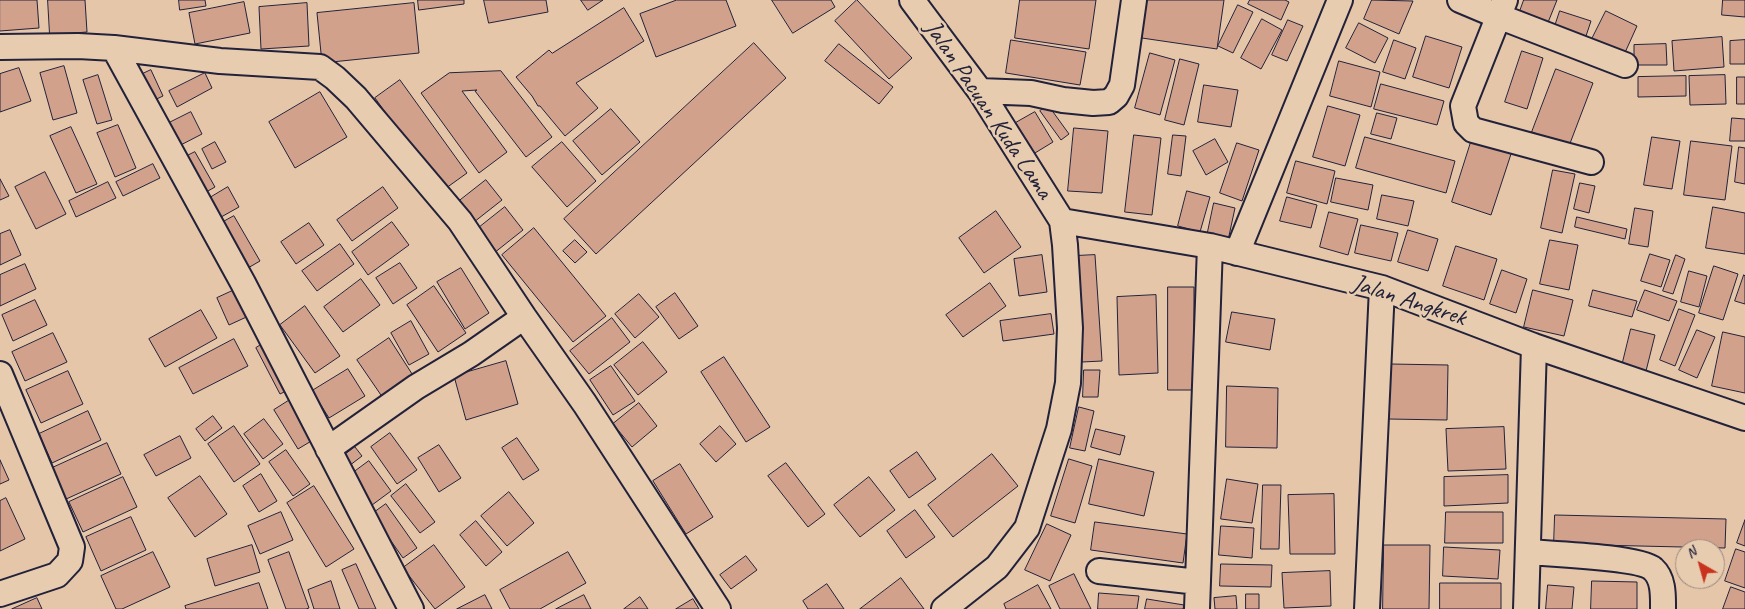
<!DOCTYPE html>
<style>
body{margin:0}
#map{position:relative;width:1745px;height:609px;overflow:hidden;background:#e6c6a9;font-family:Caveat,sans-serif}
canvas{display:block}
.north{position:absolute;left:1675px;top:539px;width:50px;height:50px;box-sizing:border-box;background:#e7ccaf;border:1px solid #988881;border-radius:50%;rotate:322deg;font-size:14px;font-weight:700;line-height:20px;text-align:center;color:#22223b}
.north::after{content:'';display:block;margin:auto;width:18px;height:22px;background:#c8321e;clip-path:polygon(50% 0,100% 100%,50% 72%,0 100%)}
</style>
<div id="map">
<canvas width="1745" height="609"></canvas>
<div class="north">N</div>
</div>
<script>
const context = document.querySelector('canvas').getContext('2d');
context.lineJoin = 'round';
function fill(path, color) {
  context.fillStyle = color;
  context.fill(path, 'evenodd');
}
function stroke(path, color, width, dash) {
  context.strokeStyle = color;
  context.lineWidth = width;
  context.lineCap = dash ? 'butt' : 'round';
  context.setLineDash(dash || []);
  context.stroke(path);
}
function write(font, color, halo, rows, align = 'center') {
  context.font = font + ' Caveat,sans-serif';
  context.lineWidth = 5;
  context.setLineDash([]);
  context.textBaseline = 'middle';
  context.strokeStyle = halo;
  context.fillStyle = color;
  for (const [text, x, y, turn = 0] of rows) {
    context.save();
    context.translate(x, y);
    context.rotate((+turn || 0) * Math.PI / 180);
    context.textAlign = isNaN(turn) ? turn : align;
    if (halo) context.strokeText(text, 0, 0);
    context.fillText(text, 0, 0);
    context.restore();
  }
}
const building = new Path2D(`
 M0 0H37L39 28 0 31Z
 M48 0H85L87 32 50 35Z
 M179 0H205L206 6 180 10Z
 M418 0H464V4L419 10Z
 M484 0H546L548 12 489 23Z
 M581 0H603L588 10Z
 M677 0H726L736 26 656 57 640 14Z
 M772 0H831L835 7 793 33Z
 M857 0 912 58 889 79 835 21Z
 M1020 0H1096L1089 49 1015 38Z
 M1141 0H1224L1217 49 1135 37Z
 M1250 0H1285L1289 2 1281 20 1248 4Z
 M1372 0 1413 1 1399 34 1364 19Z
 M1524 0H1557L1547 25 1519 14Z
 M1723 0H1745V17L1722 15Z
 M244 2 250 33 195 44 189 13Z
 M307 3 309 46 261 49 259 7Z
 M414 3 419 53 322 63 317 13Z
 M1238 5 1253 12 1233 53 1218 46Z
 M624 8 644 41 576 83 598 108 565 136 540 106H538L532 96 516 77 549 50 552 53Z
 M1560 11 1591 21 1585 39 1554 29Z
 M1606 11 1637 26 1623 57 1591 41Z
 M1262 19 1282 30 1261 69 1241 58Z
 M1288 20 1303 26 1287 61 1272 55Z
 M1359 23 1388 38 1375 63 1346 48Z
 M1426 36 1462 47 1449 88 1413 77Z
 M1722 37 1724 67 1674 71 1672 41Z
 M1011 40 1086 52 1080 85 1006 73Z
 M1394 40 1416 48 1405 79 1383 72Z
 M1745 40V64H1730V41Z
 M754 43 786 78 596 254 564 219Z
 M839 44 893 87 879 104 825 61Z
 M1666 44 1667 65H1634V45Z
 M1522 51 1543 58 1527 109 1505 102Z
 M1150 53 1175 60 1160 115 1135 108Z
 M1180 59 1199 64 1184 125 1165 120Z
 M1339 61 1380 72 1371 107 1330 96Z
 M64 66 77 113 53 120 40 73Z
 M19 68 31 101 0 112V74Z
 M1556 69 1593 83 1569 146 1532 132Z
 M151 70 163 96 146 104 134 78Z
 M501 71 552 137 526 157 475 91 477 90 462 91 507 152 479 173 421 93 449 73Z
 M205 73 212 88 177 107 169 91Z
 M98 75 112 120 97 124 83 80Z
 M1725 75 1726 104 1690 105 1689 76Z
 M1686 76V96L1638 97V77Z
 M1737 77H1745V104H1737Z
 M400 80 467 173 442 191 375 98Z
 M1381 84 1444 101 1437 125 1374 109Z
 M1204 85 1238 90 1231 127 1198 122Z
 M320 92 347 137 295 168 269 122Z
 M1048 105 1069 134 1061 140 1040 111Z
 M1328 106 1360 115 1345 166 1313 157Z
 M611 109 640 142 602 175 573 141Z
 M191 112 202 134 173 149 161 127Z
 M1035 112 1053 142 1030 156 1012 125Z
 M1377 113 1397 118 1391 139 1371 134Z
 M1732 118 1745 119V141H1730Z
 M118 125 136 168 115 177 97 133Z
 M71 127 97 184 76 193 50 136Z
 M1074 128 1108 131 1102 193 1068 191Z
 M1134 135 1161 138 1152 215 1125 212Z
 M1173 135 1186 136 1181 176 1168 174Z
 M1365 137 1455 161 1446 193 1356 168Z
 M1652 137 1680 141 1672 189 1644 185Z
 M1215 139 1228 162 1206 175 1193 151Z
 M1472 139 1512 151 1491 215 1452 202Z
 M1691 141 1732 146 1725 200 1684 195Z
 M215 142 226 162 212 169 202 149Z
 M562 142 596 181 567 207 532 167Z
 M1237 143 1259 150 1242 201 1220 193Z
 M1739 147 1745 148V184L1735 182Z
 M195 152 215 187 199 196 179 160Z
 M1296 161 1335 171 1327 204 1287 193Z
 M153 164 160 178 123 196 116 182Z
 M1553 170 1575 174 1562 233 1541 228Z
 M45 172 66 214 36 229 15 187Z
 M1336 178 1373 185 1368 210 1331 202Z
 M0 179 9 196 0 200Z
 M486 180 502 200 474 222 458 202Z
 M108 182 116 198 76 217 69 201Z
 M1580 183 1595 186 1589 213 1574 209Z
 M228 187 239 207 214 221 203 202Z
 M383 187 398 208 352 241 337 220Z
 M1187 191 1210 197 1200 232 1178 226Z
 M1382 195 1414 201 1408 226 1377 219Z
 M1287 197 1317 205 1311 228 1280 221Z
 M1214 203 1235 208 1227 245 1206 241Z
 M505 207 523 230 494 253 476 230Z
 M1713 207 1745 213V254L1706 248Z
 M1635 208 1653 211 1648 247 1629 244Z
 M996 211 1021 247 984 273 959 238Z
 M1329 212 1358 219 1348 255 1320 247Z
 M234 216 260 261 241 272 216 226Z
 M1577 217 1627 229 1625 239 1575 227Z
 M392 222 409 245 368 275 352 252Z
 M309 223 324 245 296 264 281 242Z
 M1361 225 1398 233 1391 261 1355 253Z
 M534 228 606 316 573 342 502 255Z
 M10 230 21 255 0 265V234Z
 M1408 230 1438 239 1428 271 1398 262Z
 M575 240 587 252 575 263 563 251Z
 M1550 240 1578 245 1569 290 1540 284Z
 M340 244 354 264 317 291 302 271Z
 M1456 246 1497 259 1484 300 1443 286Z
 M1650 254 1670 260 1661 287 1641 281Z
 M1042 255 1047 292 1019 296 1014 259Z
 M1095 255 1102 361 1082 362 1075 256Z
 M1676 255 1685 259 1673 294 1663 291Z
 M400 263 417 288 393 304 376 278Z
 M25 264 36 289 0 306V275Z
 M1714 266 1738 274 1723 320 1699 313Z
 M461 268 489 313 465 329 437 282Z
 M1502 270 1527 279 1516 313 1490 304Z
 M1689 271 1707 276 1699 307 1681 302Z
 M1744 275 1745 276V304L1735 301Z
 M361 279 380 305 343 332 324 307Z
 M990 283 1006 306 963 337 946 315Z
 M434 286 466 333 438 352 407 305Z
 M241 287 253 314 229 325 217 298Z
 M1168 287H1194V390H1168Z
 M1533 290 1573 300 1564 336 1524 327Z
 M1593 290 1637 301 1632 317 1589 306Z
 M1645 290 1677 301 1669 321 1637 310Z
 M675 293 698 326 679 339 656 307Z
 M639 294 659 317 635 338 615 314Z
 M1156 295 1158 373 1119 375 1117 297Z
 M35 300 47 325 13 341 2 315Z
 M305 306 340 356 315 373 280 325Z
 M1679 309 1695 315 1675 366 1660 360Z
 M201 310 217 338 165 367 149 339Z
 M1232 312 1275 319 1270 350 1226 342Z
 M1051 314 1054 334 1003 341 1000 321Z
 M612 318 630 342 589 374 570 351Z
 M411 321 429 354 409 365 391 333Z
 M1631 329 1655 335 1646 371 1622 366Z
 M1697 330 1715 337 1697 378 1679 370Z
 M1723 332 1745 337V393L1712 386Z
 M53 333 67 362 25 381 12 352Z
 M389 338 414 377 383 398 357 360Z
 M234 339 248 366 193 394 179 368Z
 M267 341 292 388 280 394 256 348Z
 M643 342 667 372 638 395 614 365Z
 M724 357 770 427 746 442 701 372Z
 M506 361 518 404 466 420 454 376Z
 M1390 364 1448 365 1447 420 1388 419Z
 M611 366 635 401 613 415 590 380Z
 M348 369 365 396 329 418 312 391Z
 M1084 370H1100L1098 397H1083Z
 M68 371 83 404 41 423 26 390Z
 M1227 386 1278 388 1277 448 1226 447Z
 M293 398 318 437 298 449 274 410Z
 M639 403 657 426 632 447 613 424Z
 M1079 407 1094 411 1085 451 1070 448Z
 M88 411 101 440 52 463 39 434Z
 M213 416 222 428 205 441 196 429Z
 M264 419 283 444 263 459 244 434Z
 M234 426 260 464 234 482 208 444Z
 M720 426 736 444 716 462 700 444Z
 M1504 427 1506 469 1448 471 1446 429Z
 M1096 429 1125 436 1120 455 1091 447Z
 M390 433 417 470 397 484 371 447Z
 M180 436 191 458 156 476 144 455Z
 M517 438 539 470 523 480 502 448Z
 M107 443 121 474 64 500 50 469Z
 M439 445 461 478 439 492 418 458Z
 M355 447 362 456 345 469 338 460Z
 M286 450 310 484 293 496 269 462Z
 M917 452 936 479 909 498 890 471Z
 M992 454 1018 486 953 537 928 505Z
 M1069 459 1092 466 1075 523 1051 516Z
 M1099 459 1154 472 1144 516 1089 504Z
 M0 460 9 480 0 484Z
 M369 461 391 491 368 508 346 478Z
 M786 463 825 514 808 527 768 476Z
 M680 464 713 517 686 534 653 481Z
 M261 474 277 501 259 512 243 486Z
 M1508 475V503L1444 506V477Z
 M200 476 227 514 195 537 168 498Z
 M123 477 137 507 83 532 69 502Z
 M869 477 895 510 860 537 834 505Z
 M1227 479 1258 484 1252 523 1221 519Z
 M406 484 435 522 420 533 391 496Z
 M1263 485H1281L1279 549H1261Z
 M314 486 354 549 326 567 287 503Z
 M509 492 534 523 507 546 481 516Z
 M1334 494 1335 554H1290L1288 495Z
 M6 498 25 539 0 551V501Z
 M386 504 417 548 403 558 372 514Z
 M915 510 935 537 906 558 887 531Z
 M281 512 293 540 260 554 248 526Z
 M1446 512H1503V543H1445Z
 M1555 515 1726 519 1725 548 1554 544Z
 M131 517 146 550 101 571 86 537Z
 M1745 520V546L1737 543Z
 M476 521 502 552 486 566 460 535Z
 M1095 522 1187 534 1183 563 1091 550Z
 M1047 524 1071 535 1050 581 1025 570Z
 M1221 526 1254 528 1252 558 1219 555Z
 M252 545 260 572 215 586 207 559Z
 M434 545 465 587 435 609 403 568Z
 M1384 545H1430L1429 609H1383Z
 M1444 547 1500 550 1498 579 1443 576Z
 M1736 549 1745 552V588L1725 581Z
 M153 552 170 587 122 609H116L101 576Z
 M289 552 309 608 306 609H286L268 560Z
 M568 552 586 583 540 609H510L500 590Z
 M746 556 757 570 731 589 720 575Z
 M356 564 376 609H359L342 570Z
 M1221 564 1272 565 1271 587 1220 586Z
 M1330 571 1331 606 1284 608 1282 573Z
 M1074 574 1091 609H1060L1049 586Z
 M901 578 924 609H860Z
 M331 581 340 609H314L308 590Z
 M1592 581 1637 582V609H1591Z
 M259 583 268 609H186L185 606Z
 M1440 583H1501V609H1440Z
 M827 584 844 609H808L803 601Z
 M1038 585 1051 609H1006L1004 604Z
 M1548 585 1574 587 1572 609H1546Z
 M1731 587 1745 592V609H1723Z
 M1099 593 1139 596 1137 609H1098Z
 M1246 594H1259V609H1246Z
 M485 595 492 609H457Z
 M584 595 591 609H556Z
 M1236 596 1237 609H1215L1214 598Z
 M640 597 648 609H624Z
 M37 598 42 609H12Z
 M693 599 699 609H676Z
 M1147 599 1184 605 1183 609H1145Z`);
fill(building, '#d1a18c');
stroke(building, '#22223b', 1);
const street = new Path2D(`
 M912 0 980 91 1062 221 1065 245 1070 328 1068 383 1059 429 1027 528 997 567 944 609
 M1460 0 1498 16 1625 65
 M1505 0 1463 106 1466 123 1473 130 1591 162
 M0 47 78 46 114 48 243 283 411 609
 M114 48 220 61 320 67 335 78 356 98 460 221 524 317 585 404 718 609
 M980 91 1031 93 1063 100 1093 103 1109 102 1116 96 1122 85 1134 0
 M1062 221 1210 246 1382 288 1534 346 1745 418
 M1237 253 1340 0
 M0 374 72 547 70 561 57 575 0 594
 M328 449 416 387 471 354 524 317
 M1528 552C1551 554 1639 557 1653 569 1664 579 1663 596 1663 609
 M1099 571 1198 582
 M1197 609 1210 246
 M1367 609 1382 288
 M1526 609 1534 346`);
stroke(street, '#22223b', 28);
stroke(street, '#e7ccaf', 24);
write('25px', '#22223b', '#e7ccaf', [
 ["Jalan Pacuan Kuda Lama",988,110,56],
 ["Jalan Angkrek",1409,301,18]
]);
</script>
